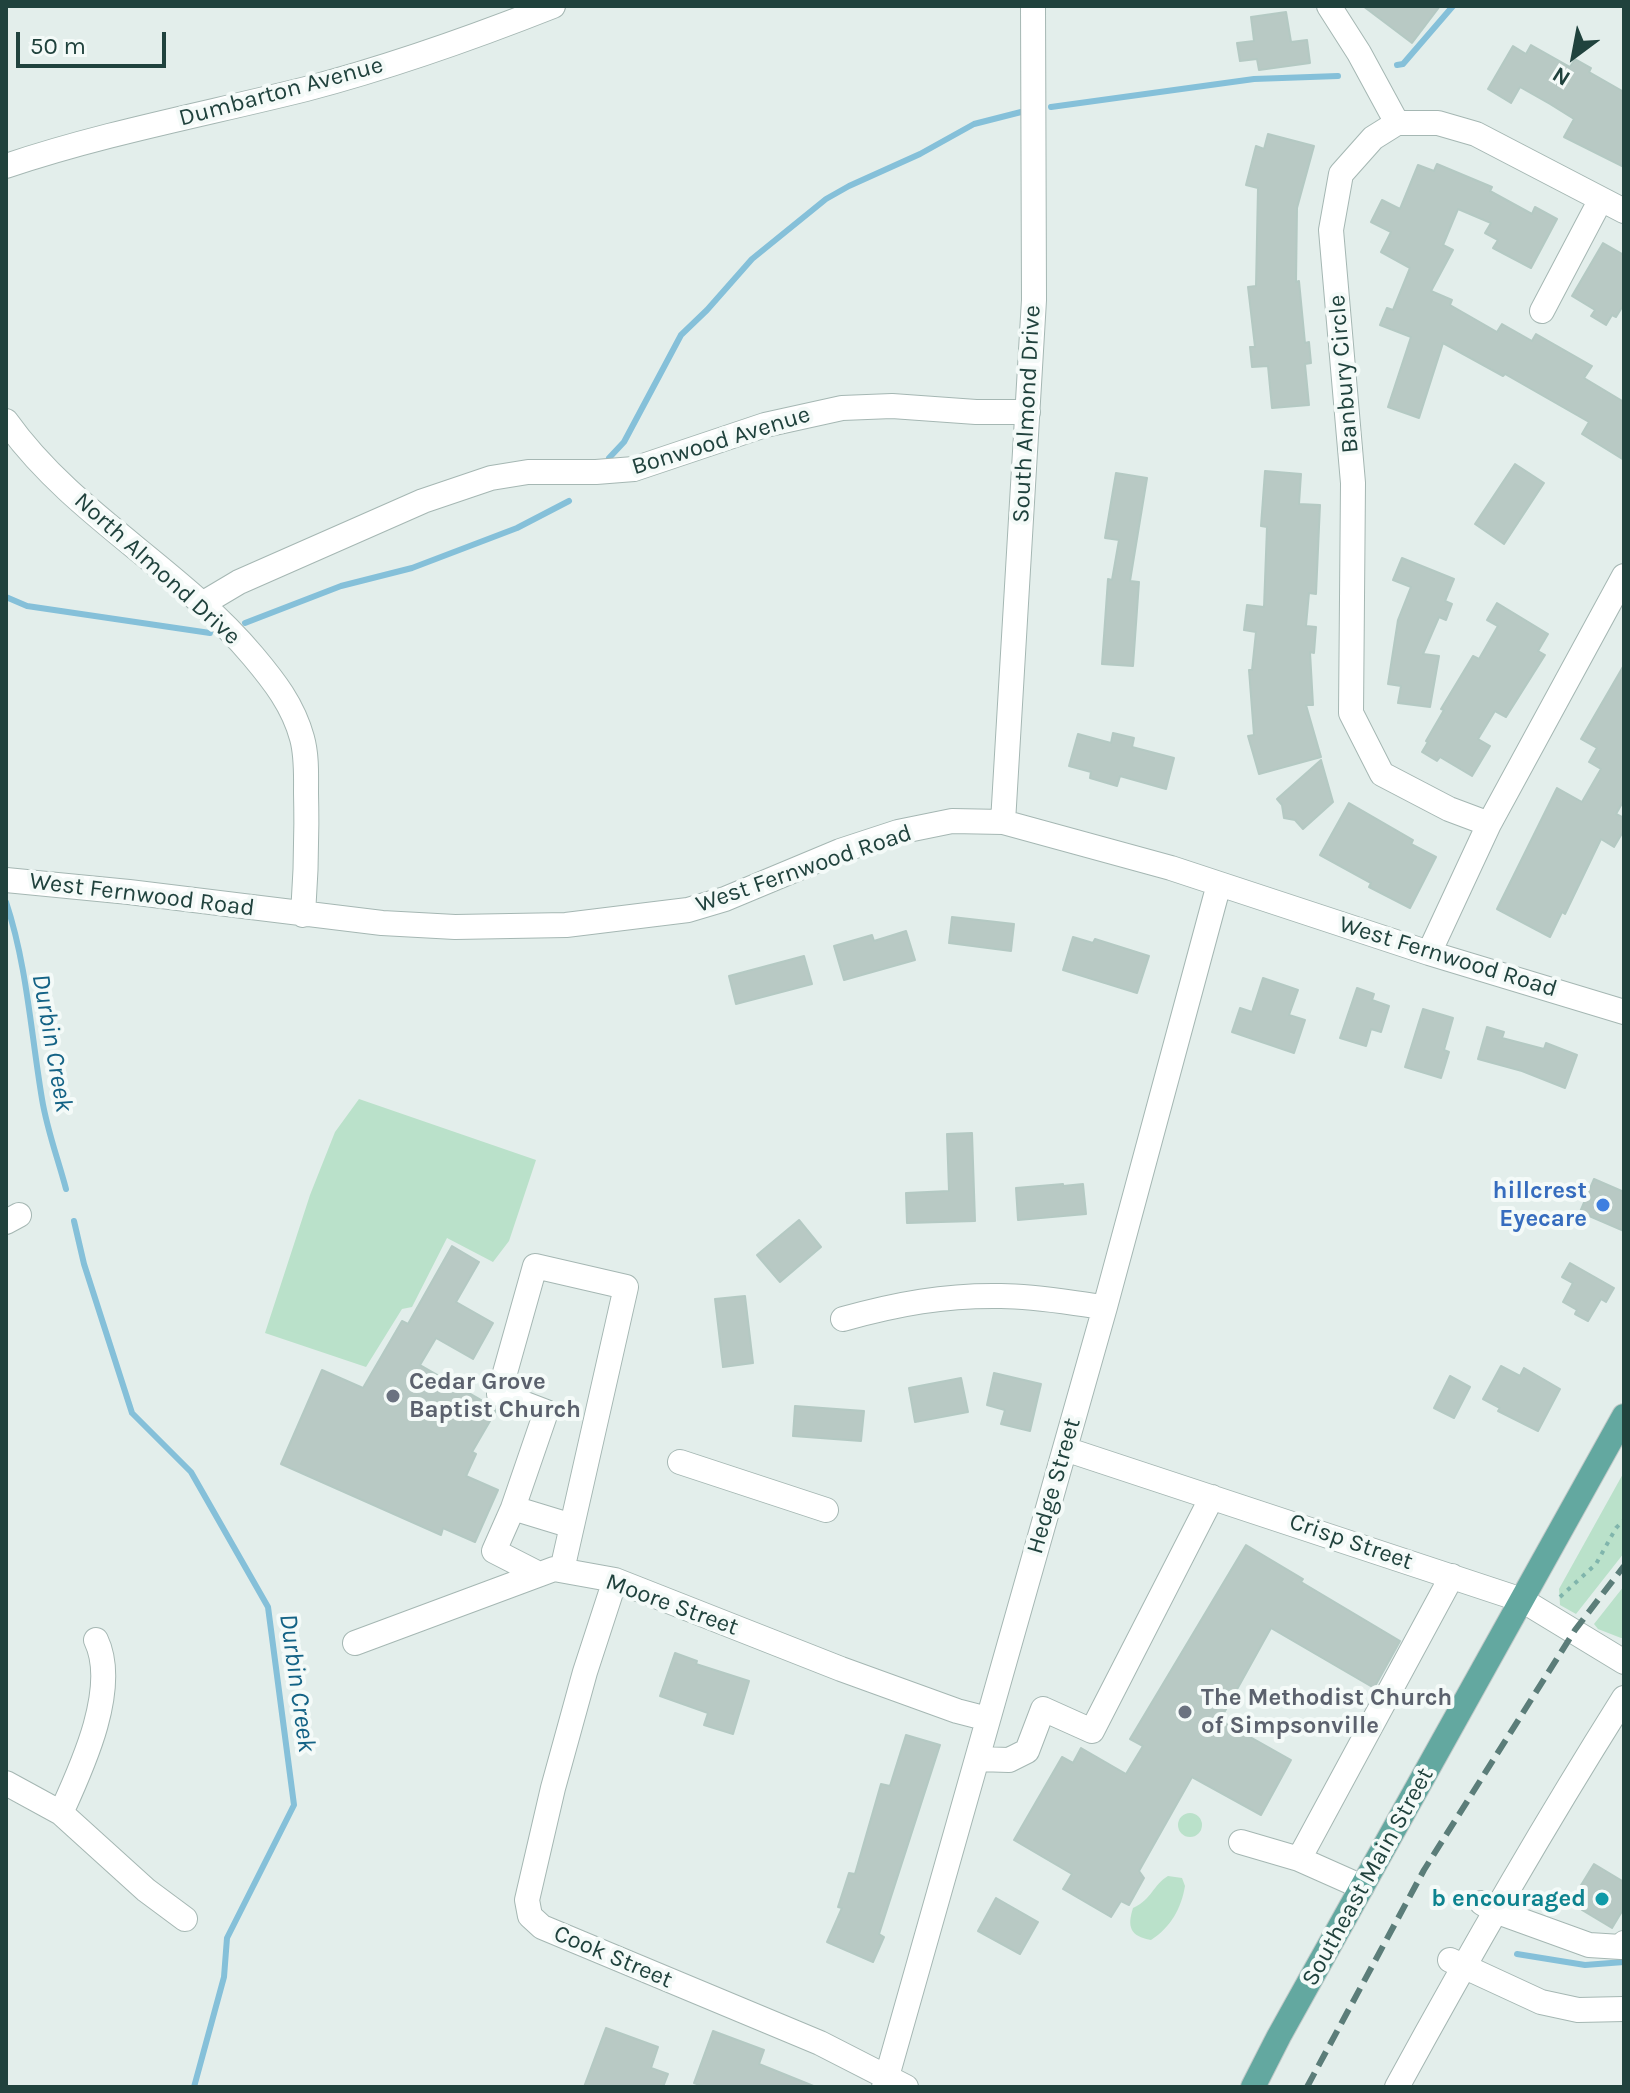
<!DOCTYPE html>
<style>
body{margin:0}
#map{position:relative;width:1630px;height:2093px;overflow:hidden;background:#e3eeeb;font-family:Karla,sans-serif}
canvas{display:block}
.frame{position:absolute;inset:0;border:8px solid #20423d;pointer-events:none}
.north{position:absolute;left:1534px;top:16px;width:80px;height:80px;-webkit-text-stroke:6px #f4faf8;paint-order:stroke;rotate:212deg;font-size:22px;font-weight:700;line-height:32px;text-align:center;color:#20423d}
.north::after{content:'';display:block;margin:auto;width:28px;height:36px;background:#20423d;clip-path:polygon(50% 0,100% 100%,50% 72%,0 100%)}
.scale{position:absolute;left:16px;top:32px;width:150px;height:36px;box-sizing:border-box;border:4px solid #20423d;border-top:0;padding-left:10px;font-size:24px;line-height:28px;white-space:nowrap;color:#20423d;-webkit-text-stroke:6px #f4faf8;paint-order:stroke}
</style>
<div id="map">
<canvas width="1630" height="2093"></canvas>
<div class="frame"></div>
<div class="north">N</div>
<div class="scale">50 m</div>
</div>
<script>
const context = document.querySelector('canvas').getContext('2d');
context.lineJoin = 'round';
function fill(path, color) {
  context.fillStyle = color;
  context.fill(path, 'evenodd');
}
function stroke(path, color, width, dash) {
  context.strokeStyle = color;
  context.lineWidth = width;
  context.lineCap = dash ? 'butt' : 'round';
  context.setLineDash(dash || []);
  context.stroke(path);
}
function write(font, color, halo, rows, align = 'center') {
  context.font = font + ' Karla,sans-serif';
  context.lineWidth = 8;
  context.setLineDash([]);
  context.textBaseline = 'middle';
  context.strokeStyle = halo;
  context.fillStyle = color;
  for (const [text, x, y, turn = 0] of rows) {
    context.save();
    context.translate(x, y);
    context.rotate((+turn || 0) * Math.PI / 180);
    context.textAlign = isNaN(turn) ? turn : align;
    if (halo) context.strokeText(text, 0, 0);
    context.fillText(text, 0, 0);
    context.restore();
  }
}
fill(new Path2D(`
 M359 1099 536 1160 509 1241 493 1262 447 1238 412 1307 402 1309 366 1367 265 1333 310 1195 335 1132Z
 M1624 1472V1553L1576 1614 1560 1605 1559 1589Z
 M1624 1586V1638H1621L1598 1629 1594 1624Z
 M1178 1825a12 12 0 1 1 24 0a12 12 0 1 1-24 0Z
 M1168 1876 1182 1878 1185 1886C1181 1909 1171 1927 1151 1940 1130 1936 1127 1927 1133 1908 1152 1899 1153 1885 1168 1876Z`), '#bae1ca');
stroke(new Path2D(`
 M1397 65 1403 64 1453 6
 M1051 107 1254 79 1338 76
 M609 458 624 442 681 335 707 310 752 259 826 199 849 186 920 154 974 124 1025 111
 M6 597 27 606 210 633
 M245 623 341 586 412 568 517 528 569 501
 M6 902C27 965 31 1034 42 1099 47 1130 58 1159 66 1189
 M74 1221 84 1264 132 1413 191 1472 268 1607 294 1805 227 1938 224 1977 194 2087
 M1517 1954 1585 1965 1624 1962`), '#85c0d9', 6);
const building = new Path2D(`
 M1363 6H1440L1412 43Z
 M1286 12 1291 42 1307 40 1310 63 1259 70 1257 59 1240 61 1237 43 1254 41 1251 17Z
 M1531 45 1570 67 1575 59 1591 68 1589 72 1624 92V167L1564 137 1574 119 1550 104 1520 87 1511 103 1488 89 1513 46 1526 54Z
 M1268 134 1314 146 1297 208 1296 282 1299 281 1305 343 1309 342 1311 363 1305 364 1309 405 1272 408 1268 366 1252 367 1250 347H1255L1248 287 1256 286 1258 188 1246 185 1256 146 1264 149Z
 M1437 164 1492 187 1490 191 1532 214 1535 207 1557 219 1531 268 1493 248 1498 240 1485 233 1491 223 1458 209 1443 245 1453 250 1431 291 1452 300 1450 305 1497 332 1502 324 1532 341 1536 334 1592 366 1584 378 1624 402V460L1582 434 1589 422 1505 374 1503 376 1443 343 1419 418 1388 407 1411 337 1380 325 1387 308 1393 310 1410 268 1381 252 1391 232 1371 222 1382 200 1400 209 1418 165 1434 171Z
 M1603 243 1624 255V304L1616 317 1612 315 1606 325 1591 316 1595 310 1572 296Z
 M1515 464 1544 483 1504 544 1475 524Z
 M1265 471 1301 474 1299 504 1320 505 1316 594 1309 593 1306 626 1316 627 1314 653 1310 652 1313 705H1306L1321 757 1259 774 1248 736 1254 735 1249 670H1252L1256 632 1244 630 1247 605 1264 607 1267 527 1261 526Z
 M1116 473 1147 478 1130 581 1139 582 1133 666 1102 664 1108 579 1112 580 1119 540 1105 538Z
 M1402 558 1454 579 1445 601 1452 604 1446 620 1439 617 1423 654 1439 656 1430 707 1398 703 1401 686 1388 684 1398 620 1411 587 1393 580Z
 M1497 603 1548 634 1538 651 1545 655 1506 717 1495 711 1478 739 1490 746 1472 776 1440 757 1437 761 1422 752 1428 742 1426 741 1444 710 1441 709 1473 656 1479 659 1498 626 1487 620Z
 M1624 665V800L1616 814 1624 818V830L1614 847 1601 839 1565 914 1562 912 1550 937 1497 909 1557 788 1582 802 1601 769 1589 762 1597 748 1581 739Z
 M1113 733 1134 738 1132 747 1174 758 1166 789 1120 776 1117 786 1090 778 1091 772 1069 766 1078 734 1111 743Z
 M1321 760 1333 802 1303 829 1295 820 1284 818 1282 805 1277 799Z
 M1349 803 1413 840 1411 844 1436 857 1410 908 1369 887 1371 883 1320 855Z
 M952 917 1014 924 1011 951 949 943Z
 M906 931 915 960 844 980 834 946 872 935 874 941Z
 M1073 937 1093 943 1095 939 1149 956 1137 993 1063 970Z
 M804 956 812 984 736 1004 729 976Z
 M1263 978 1298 990 1289 1015 1305 1020 1294 1053 1232 1032 1240 1008 1252 1012Z
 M1357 988 1374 994 1372 1000 1389 1006 1381 1032 1371 1029 1366 1046 1340 1038Z
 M1423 1009 1453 1018 1444 1050 1449 1052 1441 1078 1405 1067Z
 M1487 1027 1504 1032 1502 1038 1544 1049 1546 1043 1577 1055 1565 1088 1522 1071 1478 1059Z
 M972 1133 975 1221 907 1223 906 1193 949 1191 947 1134Z
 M1594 1179 1624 1192V1231L1580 1212Z
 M1063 1184V1186L1083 1184 1086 1214 1018 1220 1016 1188Z
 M799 1220 821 1247 780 1282 757 1255Z
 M452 1246 479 1262 456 1302 493 1323 473 1359 436 1338 420 1365 497 1409 472 1452 476 1454 466 1476 498 1490 475 1542 443 1528 441 1535 281 1464 322 1370 363 1388 402 1321 408 1324Z
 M1570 1263 1614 1288 1606 1302 1601 1299 1588 1321 1575 1314 1577 1310 1563 1302 1573 1283 1562 1277Z
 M745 1296 753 1363 723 1367 715 1299Z
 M1501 1366 1520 1376 1524 1368 1560 1389 1538 1431 1498 1411 1500 1408 1483 1399Z
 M994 1373 1041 1384 1030 1431 1001 1424 1005 1410 987 1405Z
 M1450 1376 1470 1387 1454 1418 1434 1408Z
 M961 1378 968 1412 915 1422 909 1388Z
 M795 1406 864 1411 861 1441 793 1436Z
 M1246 1545 1303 1579 1301 1582 1400 1641 1374 1688 1271 1628 1220 1720 1291 1760 1261 1815 1192 1777 1139 1871 1144 1878 1129 1905 1121 1901 1111 1917 1063 1889 1072 1874 1014 1840 1062 1757 1073 1763 1081 1748 1126 1774 1143 1746 1130 1739Z
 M675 1653 697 1661 696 1664 749 1681 733 1734 704 1725 708 1713 660 1696Z
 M906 1735 940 1745 879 1934 884 1937 873 1962 827 1942 842 1908 838 1907 849 1873 855 1874 881 1784 890 1786Z
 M1594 1864 1624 1882V1908L1612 1928 1582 1910 1587 1902 1575 1895Z
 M996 1898 1038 1922 1020 1954 978 1931Z
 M606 2028 658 2047 651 2068 668 2074 663 2087H584Z
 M713 2031 764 2050 759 2064 816 2087H705L694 2083Z`);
fill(building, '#b8c9c4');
stroke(building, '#b4c9c3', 2);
const minor = new Path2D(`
 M1329 6 1359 53 1397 123
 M6 166C104 133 206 114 306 89 390 67 472 38 553 6
 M1624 211 1476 134 1438 123H1397L1373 138 1341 174 1331 230 1353 483 1351 713 1382 774 1449 809 1489 824 1624 576
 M1542 311 1601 199
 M6 421C72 514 179 568 253 656 274 681 293 705 302 738 307 756 306 775 306 793 307 834 306 874 303 915
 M202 604 239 582 423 501 491 478 528 472H596L634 469 765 425 842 408 892 406 976 412H1028
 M1003 822 1034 300 1033 6
 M6 880 129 892 382 923 455 927 566 925 688 910 725 899 840 851 898 832 952 821 1003 822 1171 868 1429 953 1624 1012
 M1429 953 1489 824
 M6 1222 19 1215
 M843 1319C897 1304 945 1295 1001 1296 1036 1296 1071 1303 1105 1307
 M1065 1449 1522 1600 1624 1662
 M680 1462 826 1510
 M513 1508 546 1412 499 1394 535 1266 626 1287 562 1570
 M539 1574 494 1551 513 1508 572 1526
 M615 1580 585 1672 553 1788 527 1900 530 1916 542 1927 820 2043 906 2087
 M355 1643 554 1569 615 1580 841 1669 957 1711 988 1719
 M978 1759 1009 1760 1027 1751 1043 1709 1092 1731 1212 1497
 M6 1783 61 1813 146 1890 185 1919
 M61 1813C82 1767 119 1688 96 1640
 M1241 1842 1299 1859 1362 1887
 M1299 1859 1452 1576
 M1482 1903 1495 1911 1589 1945 1621 1947 1624 1943
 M1450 1960 1541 2002 1578 2010 1624 2009
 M884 2087 1105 1307 1219 884
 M1397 2087C1469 1955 1544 1825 1624 1698`);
const major = new Path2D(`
 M1253 2087 1279 2036 1624 1416`);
stroke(minor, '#a5b7b3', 26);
stroke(major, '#c1cac9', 26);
stroke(new Path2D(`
 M1560 1597 1596 1564 1616 1528 1624 1520`), '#80b5ac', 4, [4, 6]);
stroke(minor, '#fff', 24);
stroke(major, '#63a8a0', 24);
stroke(new Path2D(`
 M1307 2087 1424 1870 1575 1630 1624 1566`), '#5b7d79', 6, [16, 8]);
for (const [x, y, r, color] of [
 [1603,1205,8,"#3f7fe0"],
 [393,1396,8,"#6b7280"],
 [1185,1712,8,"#6b7280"],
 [1602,1899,8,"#0f9aa8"]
]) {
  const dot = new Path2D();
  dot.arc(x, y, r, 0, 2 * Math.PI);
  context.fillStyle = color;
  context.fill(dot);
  stroke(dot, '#f4faf8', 3);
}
write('24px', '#20423d', '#f4faf8', [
 ["Dumbarton Avenue",281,92,-15],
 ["Banbury Circle",1344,374,-95],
 ["South Almond Drive",1027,414,-87],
 ["Bonwood Avenue",721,441,-17],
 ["North Almond Drive",157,569,42],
 ["West Fernwood Road",804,869,-19],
 ["West Fernwood Road",142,895,7],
 ["West Fernwood Road",1448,957,17],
 ["Hedge Street",1054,1486,-74],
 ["Crisp Street",1351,1542,19],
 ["Moore Street",672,1605,20],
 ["Southeast Main Street",1368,1877,-61],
 ["Cook Street",613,1957,23]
]);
write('bold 24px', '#366cbe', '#f4faf8', [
 ["hillcrest",1587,1191],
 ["Eyecare",1587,1219]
], 'right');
write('bold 24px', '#5b616d', '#f4faf8', [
 ["Cedar Grove",409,1382],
 ["Baptist Church",409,1410],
 ["The Methodist Church",1201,1698],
 ["of Simpsonville",1201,1726]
], 'left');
write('bold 24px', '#0d838f', '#f4faf8', [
 ["b encouraged",1586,1899]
], 'right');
write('italic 26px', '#136285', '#f4faf8', [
 ["Durbin Creek",52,1043,80],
 ["Durbin Creek",297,1683,82]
]);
</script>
